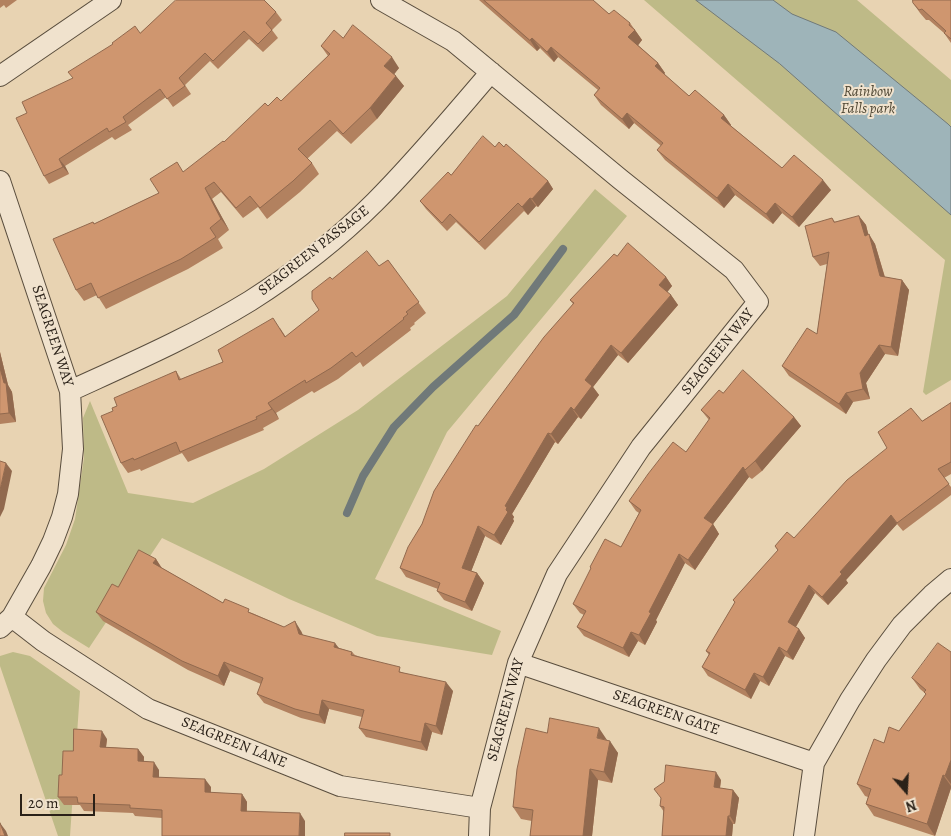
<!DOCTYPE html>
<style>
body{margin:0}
#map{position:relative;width:951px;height:836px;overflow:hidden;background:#e8d3b2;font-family:Alegreya,serif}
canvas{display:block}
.north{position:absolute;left:881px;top:766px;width:50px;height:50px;-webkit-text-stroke:4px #f0e2cd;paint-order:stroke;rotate:161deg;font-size:14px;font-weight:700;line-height:20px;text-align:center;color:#2a2118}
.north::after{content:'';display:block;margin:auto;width:18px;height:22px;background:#2a2118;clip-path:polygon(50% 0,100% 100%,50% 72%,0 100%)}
.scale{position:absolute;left:20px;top:794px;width:75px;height:22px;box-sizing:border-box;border:2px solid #2a2118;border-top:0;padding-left:6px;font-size:15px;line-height:18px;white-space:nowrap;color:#2a2118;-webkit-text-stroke:4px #f0e2cd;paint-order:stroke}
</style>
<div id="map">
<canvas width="951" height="836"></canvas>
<div class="north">N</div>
<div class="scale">20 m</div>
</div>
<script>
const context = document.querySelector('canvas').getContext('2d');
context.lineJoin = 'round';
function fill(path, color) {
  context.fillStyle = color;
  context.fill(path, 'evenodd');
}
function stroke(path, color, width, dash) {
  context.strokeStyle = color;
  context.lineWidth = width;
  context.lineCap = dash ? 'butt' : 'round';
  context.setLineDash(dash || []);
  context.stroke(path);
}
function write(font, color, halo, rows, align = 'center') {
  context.font = font + ' Alegreya,serif';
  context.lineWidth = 4;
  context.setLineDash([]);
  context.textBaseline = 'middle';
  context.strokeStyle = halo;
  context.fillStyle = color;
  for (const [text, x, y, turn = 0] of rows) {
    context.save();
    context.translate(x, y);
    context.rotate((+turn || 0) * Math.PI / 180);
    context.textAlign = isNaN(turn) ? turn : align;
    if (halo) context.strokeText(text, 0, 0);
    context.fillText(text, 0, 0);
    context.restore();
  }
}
fill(new Path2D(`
 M644 0H857L951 80V380L926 395 923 392 945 260Z
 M595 189 627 216 447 432 375 579 501 631 492 655 377 636 289 599 162 538 89 648 63 632 53 624 46 613 43 601 44 588 66 545 75 519 84 458 83 418 90 401 128 493 193 503 264 469 358 410 507 296Z
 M13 652 30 656 80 691 70 836H58L0 666V656Z`), '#beba87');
const water = new Path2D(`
 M696 0H773L792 14 836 32 948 124 951 127V215L780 64Z`);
fill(water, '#9eb4b9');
stroke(water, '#707979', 1);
stroke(new Path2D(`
 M347 513 363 476 394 427 433 387 514 315 563 249`), '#707979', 8);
const street = new Path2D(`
 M381 0 453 41 620 179 734 270 758 302 641 447 557 574 518 663 480 808 479 836
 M0 76 111 0
 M0 181 70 391 73 449 68 494 62 517 53 541 41 566 12 617 0 628
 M70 391C131 363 193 336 250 301 294 273 338 239 375 202 416 161 453 116 491 72
 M12 617 43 641 148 709 340 786 480 808
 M518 663 814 763
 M804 836 814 763 850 700 876 660 902 625 932 595 951 579`);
stroke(street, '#5a4e3e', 22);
stroke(street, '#f0e2cd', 20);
fill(new Path2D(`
 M0 0H17L6 8 4 5 0 8Z
 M479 0H593L609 14 630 23 642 40 638 45 658 63 665 73 664 74 689 96 724 115 731 125V126L782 168 831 190 799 227 782 213 773 224 735 195 724 208 665 160 657 150 661 146 634 123 629 129 601 105 594 95 598 90 558 57 554 62 540 48 537 51Z
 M951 0V43L944 33 929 20H926L920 13 913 3Z
 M276 12 282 20 272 30 278 38 263 52 249 39 218 69 210 61 185 85 191 94 173 107 166 97 128 125 132 130 115 140 112 137 65 166 69 174 49 184 44 176 27 113 73 78 140 33Z
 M343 38 399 68 394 74 404 86 377 119 351 144 337 131 307 159 312 163 319 174 300 192 267 219 258 207 243 218 221 192 212 199 229 230 218 239 223 248 188 269 106 309 97 295 84 301 76 290 93 222 94 224 159 193 184 172 224 142 268 106 281 101 328 56 321 46Z
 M495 147 548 181 553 189 538 207 536 206 528 215 524 211 485 250 456 222 447 231 426 209 420 201 451 175Z
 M859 216 866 225 868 234 875 244 885 277 902 280 909 290 898 356 885 354 866 383 870 399 853 402 846 414 789 376 782 366 817 334 827 264 820 266 813 257 832 218 835 222Z
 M617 256 666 277 672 286 667 292 671 295 678 305 628 363 618 355 593 387 599 395 581 419 578 417 558 444 555 442 512 514 514 517 513 519 514 521 501 545 485 536 471 571 477 573 484 583 472 611 444 600 437 591 438 589 406 577 400 568 422 524 478 426 573 304 570 300Z
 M388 260 426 313 414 323 415 324 410 328 411 330 363 367 360 362 338 379 314 393 312 391 276 413 279 419 263 428 264 430 188 462 182 453 141 471 140 469 128 473 121 463 113 411 117 406 176 371 181 379 223 362 280 328 286 337 319 310 332 279 379 266Z
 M0 352 8 385 12 392 16 422 0 424Z
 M723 393 794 417 801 426 762 471 752 479 749 477 713 524 719 534 695 570 685 563 656 620 657 622 645 645 638 641 629 657 584 636 577 627 584 615 580 613 573 604 591 569 590 567 621 547 639 513 636 511 629 501 686 452 709 420 701 410Z
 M951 403V474L944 478 951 487V495L903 531 897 524 846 580 848 583 828 605 815 593 796 627 799 629 805 638 793 660 785 656 769 686 760 681 751 699 708 676 702 667 709 655 706 651 735 603 733 600 778 551 775 546 794 538 922 421Z
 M156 559 162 568 223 603 252 613 284 627 301 631 303 635 339 648 352 652 355 655 453 691 442 735 432 732 427 751 366 737 359 728 362 717 329 709 325 724 301 718 264 703 257 694 261 684 230 671 224 686 188 670 103 621 96 612 118 587Z
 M951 652V788L935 836 874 816 866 804 868 797 865 796 857 784 884 743 899 731 926 694 920 689 912 678Z
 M547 733 607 740 618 753 612 783 598 780 592 836H530L532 821 521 819 513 807Z
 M107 739 106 747 138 749 144 757V761L159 770V777L211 787V793L242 794 247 802V812L305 821 162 818 135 816 133 813 84 811 80 805H64L58 797 62 775 73 751Z
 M721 780 720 788 733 790 739 798 735 824H733L732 836H662L664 812 660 806Z`), '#b2815f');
fill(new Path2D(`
 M635 30 642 40 636 48 628 37Z
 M532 38 540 48 537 51 530 40Z
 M551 47 558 57 554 62 547 52Z
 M392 57 399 68 392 77 384 66Z
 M658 63 665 73 662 77 655 66Z
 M396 76 404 86 377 119 370 108Z
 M627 113 634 123 629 129 622 119Z
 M724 115 731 125 728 128 721 118Z
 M59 159 65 166 69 174 63 167Z
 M823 180 831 190 799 227 792 217Z
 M548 181 553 189 538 207 532 199Z
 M728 184 735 195 724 208 717 198Z
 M205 188 212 199 229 230 221 219Z
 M530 198 536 206 528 215 522 207Z
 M775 203 782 213 773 224 766 214Z
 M859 216 866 225 871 245 865 236Z
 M869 234 875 244 887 285 880 276Z
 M666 277 672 286 665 295 659 285Z
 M902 280 909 290 898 356 891 347Z
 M671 295 678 305 628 363 621 353Z
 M611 345 618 355 593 387 599 395 581 419 574 410 585 380Z
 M879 345 885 354 866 383 870 399 863 389 860 373Z
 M0 352 8 385 12 392 16 422 9 413 0 368Z
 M846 393 853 402 846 414 839 404Z
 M268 403 276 413 279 419 272 409Z
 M571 407 578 417 558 444 551 434Z
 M794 417 801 426 762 471 755 461Z
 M548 433 555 442 512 514 514 517 513 519 514 521 501 545 494 535 506 510 505 506Z
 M6 463 12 471 4 509 0 517V490Z
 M743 467 749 477 710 528 704 518Z
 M891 515 897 524 846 580 848 583 828 605 822 597 840 572Z
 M713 524 719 534 695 570 688 560Z
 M478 526 485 536 469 577 462 568Z
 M679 554 685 563 656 620 657 622 645 645 639 635 649 612Z
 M156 559 162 569 153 563Z
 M477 573 484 583 472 611 465 602Z
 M809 585 815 593 794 630 788 622Z
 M295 621 301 631 306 643 299 634Z
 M799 629 805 638 793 660 787 652Z
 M631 632 638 641 629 657 623 648Z
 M335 643 342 652 334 647Z
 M779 647 785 656 769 686 763 677Z
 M224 662 230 671 224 686 218 676Z
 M754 673 760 681 751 699 745 690Z
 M446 682 453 691 442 735 436 726Z
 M322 700 329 709 325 724 319 715Z
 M425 723 432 732 427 751 421 742Z
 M599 728 607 740 597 738Z
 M102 731 107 739 105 755 100 747Z
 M610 741 618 753 612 783 604 772Z
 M138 749 144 757 143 769 138 761Z
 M951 760V784L945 776Z
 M154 762 159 770V785L153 777Z
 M590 769 598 780 592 836H583Z
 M716 772 721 780 719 795 714 787Z
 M943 775 951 786V788L935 836 927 824Z
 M205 779 211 787 210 800 205 792Z
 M733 790 739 798 735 824 730 816Z
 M242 794 247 802 246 819 241 811Z
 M300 813 305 821V836H299Z
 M728 816 733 824 732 836H726Z
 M0 823 6 831 8 836H5Z`), '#91694e');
const building = new Path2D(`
 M176 0H264L276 12 266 23 272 30 258 44 244 31 213 61 205 53 179 78 185 86 167 99 160 89 123 117 126 122 109 132 107 128 59 159 63 167 44 176 16 118 27 113 22 102 73 78 68 72 113 44 112 43 135 26 140 33Z
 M484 0H593L609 14 614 10 630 23 629 25 635 30 628 37 658 63 655 66 689 96 695 90 724 115 721 118 782 168 794 155 823 180 792 217 775 203 766 214 728 184 717 198 657 150 663 143 627 113 622 119 594 95 600 88 551 47 547 52 532 38 530 40Z
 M913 0H951V39L944 33 946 31 922 9 919 10 913 3Z
 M353 25 392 57 384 66 396 76 370 108 343 134 330 120 298 149 312 163 293 181 260 208 250 196 236 208 214 182 205 188 221 219 210 228 216 237 181 259 98 298 91 283 76 290 53 239 93 222 94 224 159 193 150 179 177 162 183 172 223 141 224 142 265 103 268 106 277 97 281 101 330 54 321 46 334 30 343 38Z
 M483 136 495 147 499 142 504 147 506 144 548 181 532 199 530 198 522 207 518 203 479 242 450 214 442 223 420 201 448 172 451 175Z
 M859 216 865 236 869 234 880 276 902 280 891 347 879 345 860 373 863 389 846 393 839 404 782 366 807 328 817 334 829 252 813 257 805 226 832 218 834 222Z
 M628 243 666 277 659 285 671 295 621 353 611 345 585 380 592 386 574 410 571 407 551 434 548 433 505 506 507 507 506 510 508 512 494 535 478 526 462 568 477 573 465 602 437 591 440 583 400 568 408 547 422 524 434 491 476 425 478 426 544 337 574 303 570 300 614 254 617 256Z
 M367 251 379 266 388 260 419 302 406 312 408 314 403 318 404 319 356 357 352 352 331 368 306 383 305 380 268 403 272 409 256 417 257 419 180 452 176 442 134 460 133 458 121 463 101 416 113 411 112 408 117 406 114 398 176 371 179 380 223 362 218 350 273 318 285 337 319 310 312 299V291L330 277 332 279Z
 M0 368 4 383H6L9 413 0 414Z
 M743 370 794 417 755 461 745 470 743 467 704 518 713 524 688 560 679 554 649 612 651 613 639 635 631 632 623 648 577 627 586 611 573 604 591 568 590 567 605 539 621 547 641 510 629 501 648 474 673 442 686 452 710 418 701 410 719 390 723 393Z
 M951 403V462L938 469 949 484 897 523 891 515 840 572 842 574 822 597 809 585 788 622 799 629 787 652 779 647 763 677 754 673 745 690 702 667 710 653 706 651 735 602 733 600 778 550 775 546 787 532 794 538 847 480 887 448 878 432 911 408 922 421Z
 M0 461 6 463 0 490Z
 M139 550 156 559 153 563 223 603 225 599 249 609 248 612 284 627 295 621 299 634 335 643 334 647 352 652 351 655 400 667 399 672 446 682 436 726 425 723 421 742 359 728 364 710 322 700 319 715 295 709 257 694 263 678 224 662 218 676 182 661 96 612 112 584 118 587Z
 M938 643 951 652V760L945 776 943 775 927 824 866 804 871 789 857 784 874 739 884 743 889 727 899 731 926 694 924 692 926 690 912 678Z
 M550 718 599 728 597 738 610 741 604 772 590 769 583 836H530L533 810 513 807 517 769 526 728 547 733Z
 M74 729 102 731 100 747 138 749V761L154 762 153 777 205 779V792L242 794 241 811 300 813 299 836H162V810L130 808V805L78 803 77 797H58L59 775H62L63 751H73Z
 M666 765 716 772 714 787 733 790 730 816H728L726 836H662L664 807 660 806 661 798 654 789 664 782Z
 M0 823 5 836H0Z
 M345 833H390V836H345Z`);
fill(building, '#cf966f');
stroke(building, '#91694e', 1);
write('italic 15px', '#4f4734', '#f0e2cd', [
 ["Rainbow",868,92],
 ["Falls park",868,109]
]);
write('15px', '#2a2118', '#f0e2cd', [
 ["SEAGREEN PASSAGE",314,251,-38],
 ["SEAGREEN WAY",52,336,72],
 ["SEAGREEN WAY",718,352,-51],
 ["SEAGREEN WAY",506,710,-75],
 ["SEAGREEN GATE",666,713,19],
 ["SEAGREEN LANE",234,743,22]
]);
</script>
